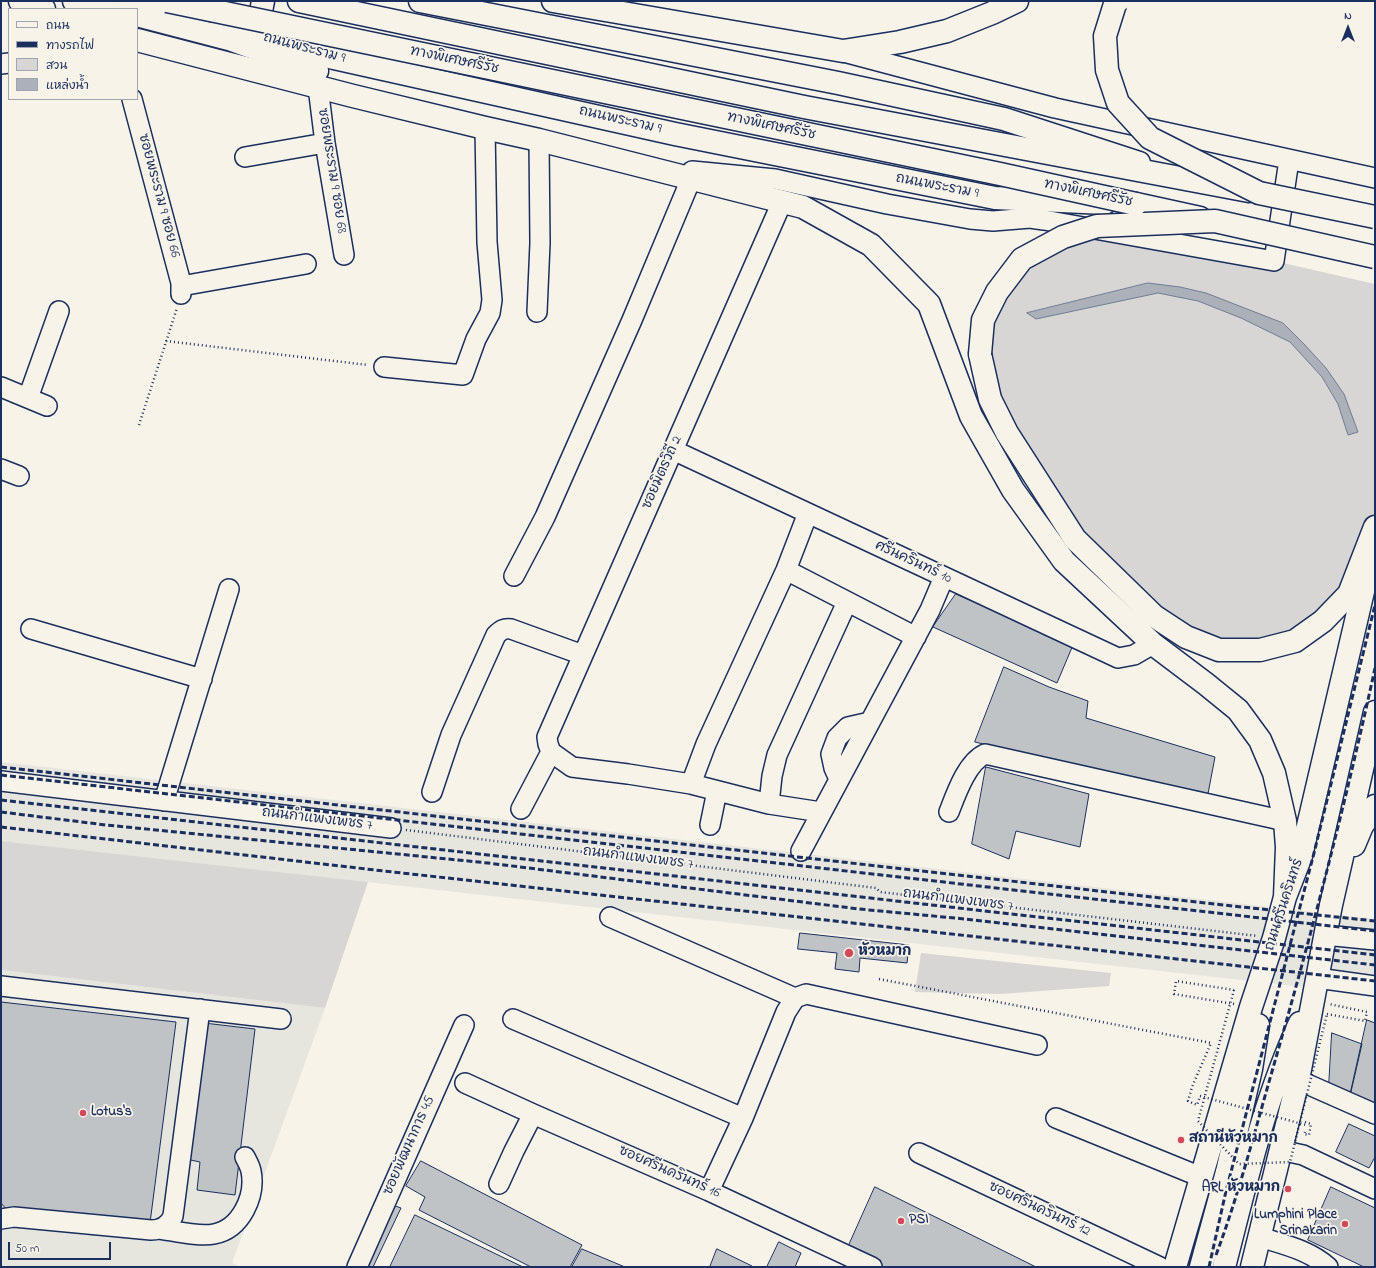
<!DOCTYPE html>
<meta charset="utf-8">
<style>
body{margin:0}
#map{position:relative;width:1376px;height:1268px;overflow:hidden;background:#f7f3e8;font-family:"Indie Flower","Playpen Sans Thai",sans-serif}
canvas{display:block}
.frame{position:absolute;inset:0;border:2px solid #1b2f5e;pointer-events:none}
.legend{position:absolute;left:8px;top:8px;width:130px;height:92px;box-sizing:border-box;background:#f7f3e8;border:1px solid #9fa5b1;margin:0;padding:5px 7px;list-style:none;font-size:12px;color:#1b2f5e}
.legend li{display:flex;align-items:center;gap:8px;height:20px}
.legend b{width:20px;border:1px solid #9fa5b1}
.north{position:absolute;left:1328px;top:8px;width:40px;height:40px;-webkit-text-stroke:3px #f7f3e8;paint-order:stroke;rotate:0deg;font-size:11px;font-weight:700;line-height:16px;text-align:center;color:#1b2f5e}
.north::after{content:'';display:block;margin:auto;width:14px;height:18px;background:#1b2f5e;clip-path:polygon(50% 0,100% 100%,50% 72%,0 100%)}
.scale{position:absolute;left:8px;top:1242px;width:103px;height:18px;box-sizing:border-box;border:2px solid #1b2f5e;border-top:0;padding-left:5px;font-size:12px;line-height:14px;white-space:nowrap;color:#1b2f5e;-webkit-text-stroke:3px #f7f3e8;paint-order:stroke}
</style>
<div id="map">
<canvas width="1376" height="1268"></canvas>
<div class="frame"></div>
<ul class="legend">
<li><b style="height:5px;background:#f7f3e8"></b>ถนน</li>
<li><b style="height:5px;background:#1b2f5e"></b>ทางรถไฟ</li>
<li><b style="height:11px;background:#d7d6d4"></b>สวน</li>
<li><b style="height:11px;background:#acb0b9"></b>แหล่งน้ำ</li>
</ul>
<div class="north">N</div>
<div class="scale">50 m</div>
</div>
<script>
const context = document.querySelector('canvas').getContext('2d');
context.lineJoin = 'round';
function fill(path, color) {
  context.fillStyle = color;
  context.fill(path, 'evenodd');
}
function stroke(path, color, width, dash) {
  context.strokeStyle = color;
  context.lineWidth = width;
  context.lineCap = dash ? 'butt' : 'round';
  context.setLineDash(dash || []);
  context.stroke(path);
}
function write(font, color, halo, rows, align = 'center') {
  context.font = font + ' "Indie Flower","Playpen Sans Thai",sans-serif';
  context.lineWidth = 3.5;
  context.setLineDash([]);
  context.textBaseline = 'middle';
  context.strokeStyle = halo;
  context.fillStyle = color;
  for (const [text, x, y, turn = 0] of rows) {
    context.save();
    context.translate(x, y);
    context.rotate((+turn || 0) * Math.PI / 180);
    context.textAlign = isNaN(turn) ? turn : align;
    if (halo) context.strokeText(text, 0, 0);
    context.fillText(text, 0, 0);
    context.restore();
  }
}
fill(new Path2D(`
 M1 762 1375 919V995L1 841Z
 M1 970 325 1008 232 1263 241 1267H1Z`), '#e6e5de');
fill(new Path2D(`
 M1093 227 1274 261 1375 284V527L1349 594 1260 650 1186 637 1075 539 1007 433 984 320 1022 259Z
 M1 841 368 882 325 1008 1 970Z
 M921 953 1111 973 1109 986 1000 994 915 992Z`), '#d7d6d4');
const water = new Path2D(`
 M1148 283 1180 287 1206 293 1283 323 1304 344 1326 368 1344 394 1358 432 1348 435 1338 404 1322 377 1290 342 1241 318 1198 301 1158 293 1036 319 1027 313Z`);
fill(water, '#acb0b9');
stroke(water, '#727c95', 1);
const building = new Path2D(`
 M956 594 1073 645 1057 683 933 627Z
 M1004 667 1049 687 1088 701 1086 718 1215 757 1207 799 975 742Z
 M986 767 1089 794 1080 847 1016 831 1009 859 972 844Z
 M800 933 909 945 907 963 860 958 859 972 835 969 837 953 798 949Z
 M1 1002 176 1022 150 1223 7 1210 1 1203Z
 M1367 1020 1375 1023V1107L1350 1096Z
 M204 1023 255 1029 235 1195 197 1190 200 1162 186 1159Z
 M1332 1033 1362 1044 1350 1096 1329 1086Z
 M1349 1124 1375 1136V1157L1369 1168 1336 1152Z
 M421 1161 582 1245 570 1267H531L419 1210 425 1197 406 1186Z
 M875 1187 1036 1267H874L845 1254Z
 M1331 1187 1375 1208V1267H1364L1308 1240Z
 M390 1204 401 1208 373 1267H362Z
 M415 1215 523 1267H390Z
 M779 1242 801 1253 795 1267H767Z
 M582 1249 625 1267H572Z
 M717 1249 752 1266V1267H710Z`);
fill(building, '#c0c3c5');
stroke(building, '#1b2f5e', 1);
const minor = new Path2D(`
 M844 52 1055 108 1375 178
 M1 64 9 63
 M318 87 325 143 344 255
 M132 99 181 283V294
 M245 157 325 143
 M692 171 775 179 887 204 970 219 993 221 1030 218 1044 220 1274 261 1289 160
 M782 202 547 737 548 744 551 752 572 767 628 774 691 784 769 804 821 812
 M181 286 306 264
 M537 312 540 243 539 140
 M384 367 463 375 476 339 490 313 492 300 487 242 485 128
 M1 387 47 406
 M28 398 59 311
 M673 450 1118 658 1134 655 1153 644
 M1 469 19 476
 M786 570 916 637
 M514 576 545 517 632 320 691 179
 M31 629 202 679
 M839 779 834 768 831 754 837 738 848 727 870 722
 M1 781 391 828
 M691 784 706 744 786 570 808 513
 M432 792 451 735 496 635C501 630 504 628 511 629L583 655
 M164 801 229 589
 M769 804 772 776 777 755 847 602
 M521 809 551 752
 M949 812C956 794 967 762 985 754L1285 821
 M710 825 717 791
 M801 851 930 610 944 577
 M610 917 795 998
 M1325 935 1375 940
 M1317 978 1375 986
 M1 986 281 1019
 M513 1019 743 1118
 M1298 1080 1375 1114
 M465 1083 533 1114 709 1191 872 1267
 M1056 1118 1201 1177
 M1280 1150 1303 1155 1375 1189
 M919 1153 1160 1267
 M499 1184 514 1151 533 1114
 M709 1191 743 1118 786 1012 795 998 806 994 1037 1045
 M1 1219 14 1217 151 1230C161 1230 169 1226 173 1216L200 1009
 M159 1229C174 1231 200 1237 214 1234 241 1229 256 1196 251 1171 250 1166 247 1161 245 1157
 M1260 1237C1285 1245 1309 1250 1328 1267
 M357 1267 464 1025`);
const major = new Path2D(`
 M20 1 44 9
 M109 1 160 12
 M420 1 838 83 1004 119 1139 163
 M553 1 843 51 900 42 947 31 992 13 1017 1
 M222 28 334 58 675 134 995 198 1105 203
 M243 30 259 22 263 1
 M137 40 353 96 485 128 539 140 803 207 871 245 929 304 971 416 1013 490 1064 561 1153 644 1206 684 1238 710 1260 740 1274 773 1285 821 1287 847 1285 897
 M1354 845 1362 826 1375 806
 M1175 1267 1251 1007 1274 938 1285 897 1301 856 1371 557
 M1201 1267 1227 1172 1251 1069 1258 1025
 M1224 1267C1245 1186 1264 1099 1300 1023
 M1252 1267 1298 1080 1331 905 1375 712`);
const highway = new Path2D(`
 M74 1 110 9
 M299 1 804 107 1249 191
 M137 15 229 39 317 71
 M1136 204 1200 218
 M980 354 990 399 1007 433 1075 539 1154 616 1186 637 1219 650H1260L1295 641 1323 621 1349 594 1375 527`);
stroke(minor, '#1b2f5e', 22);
stroke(major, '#1b2f5e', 25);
stroke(highway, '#1b2f5e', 25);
stroke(new Path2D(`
 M166 341 368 365
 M139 425 177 308
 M406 830 876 888 880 892 1258 936
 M879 979 1211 1043 1192 1087 1188 1101 1197 1105 1200 1096
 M1234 1004 1174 994 1176 981 1234 990
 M1327 1014 1365 1021 1367 1012 1329 1004
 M1305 1122 1311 1124 1309 1135 1304 1134 1305 1132`), '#1b2f5e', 2.5, [1, 3]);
stroke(minor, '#f7f3e8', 19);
stroke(major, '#f7f3e8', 22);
stroke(highway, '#f7f3e8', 22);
stroke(new Path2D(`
 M1 767 1223 905 1375 921
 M1 775 1375 931
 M1 800 1375 955
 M1 812 106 825 488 863 859 909 965 919 1375 965
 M1 827 375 870 1375 981
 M1216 1255C1239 1194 1255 1130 1273 1068 1311 936 1346 802 1375 668
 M1209 1267 1226 1191 1314 853 1375 605`), '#1b2f5e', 3, [6, 3]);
const highwayBridge = new Path2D(`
 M167 1 1000 174 1136 204
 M1118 1 1115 4 1105 36 1107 70 1118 103 1150 138 1259 193 1375 217
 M980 354 983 320 997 292 1022 259 1063 237 1097 226 1215 221 1375 257`);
stroke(highwayBridge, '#1b2f5e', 25, []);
stroke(new Path2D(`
 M1234 990 1198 1121 1239 1164 1290 1162 1327 1014
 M1200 1096 1306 1125`), '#1b2f5e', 2.5, [1, 3]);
stroke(highwayBridge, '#f7f3e8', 22);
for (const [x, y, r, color] of [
 [849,953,5,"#d1495b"],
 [83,1113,4,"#d1495b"],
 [1181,1140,4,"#d1495b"],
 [1288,1189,4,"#d1495b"],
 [901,1221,4,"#d1495b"],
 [1345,1224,4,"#d1495b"]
]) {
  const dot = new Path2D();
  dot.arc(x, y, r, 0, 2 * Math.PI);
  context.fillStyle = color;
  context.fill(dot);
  stroke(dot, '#f7f3e8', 1.5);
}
write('14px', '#1b2f5e', '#f7f3e8', [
 ["ถนนพระราม 9",304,49,15],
 ["ทางพิเศษศรีรัช",454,61,12],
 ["ถนนพระราม 9",620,121,13],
 ["ทางพิเศษศรีรัช",771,127,12],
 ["ซอยพระราม 9 ซอย 68",331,171,81],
 ["ถนนพระราม 9",937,187,11],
 ["ทางพิเศษศรีรัช",1088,194,12],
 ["ซอยพระราม 9 ซอย 66",158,196,75],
 ["ซอยมิตรวิถี 2",663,473,-66],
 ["ศรีนครินทร์ 10",913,563,25],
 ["ถนนกำแพงเพชร 7",317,820,7],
 ["ถนนกำแพงเพชร 7",638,859,7],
 ["ถนนกำแพงเพชร 7",958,901,7],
 ["ถนนศรีนครินทร์",1285,905,-72],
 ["ซอยพัฒนาการ 45",410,1146,-66],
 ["ซอยศรีนครินทร์ 16",669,1173,24],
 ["ซอยศรีนครินทร์ 12",1039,1210,25]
]);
write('bold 14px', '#1b2f5e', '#f7f3e8', [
 ["หัวหมาก",858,953],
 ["Lotus's",91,1113],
 ["สถานีหัวหมาก",1189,1140],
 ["ARL หัวหมาก",1280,1189,"right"],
 ["Lumphini Place",1337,1216,"right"],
 ["Srinakarin",1337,1232,"right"],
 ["PSI",909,1221]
], 'left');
</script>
